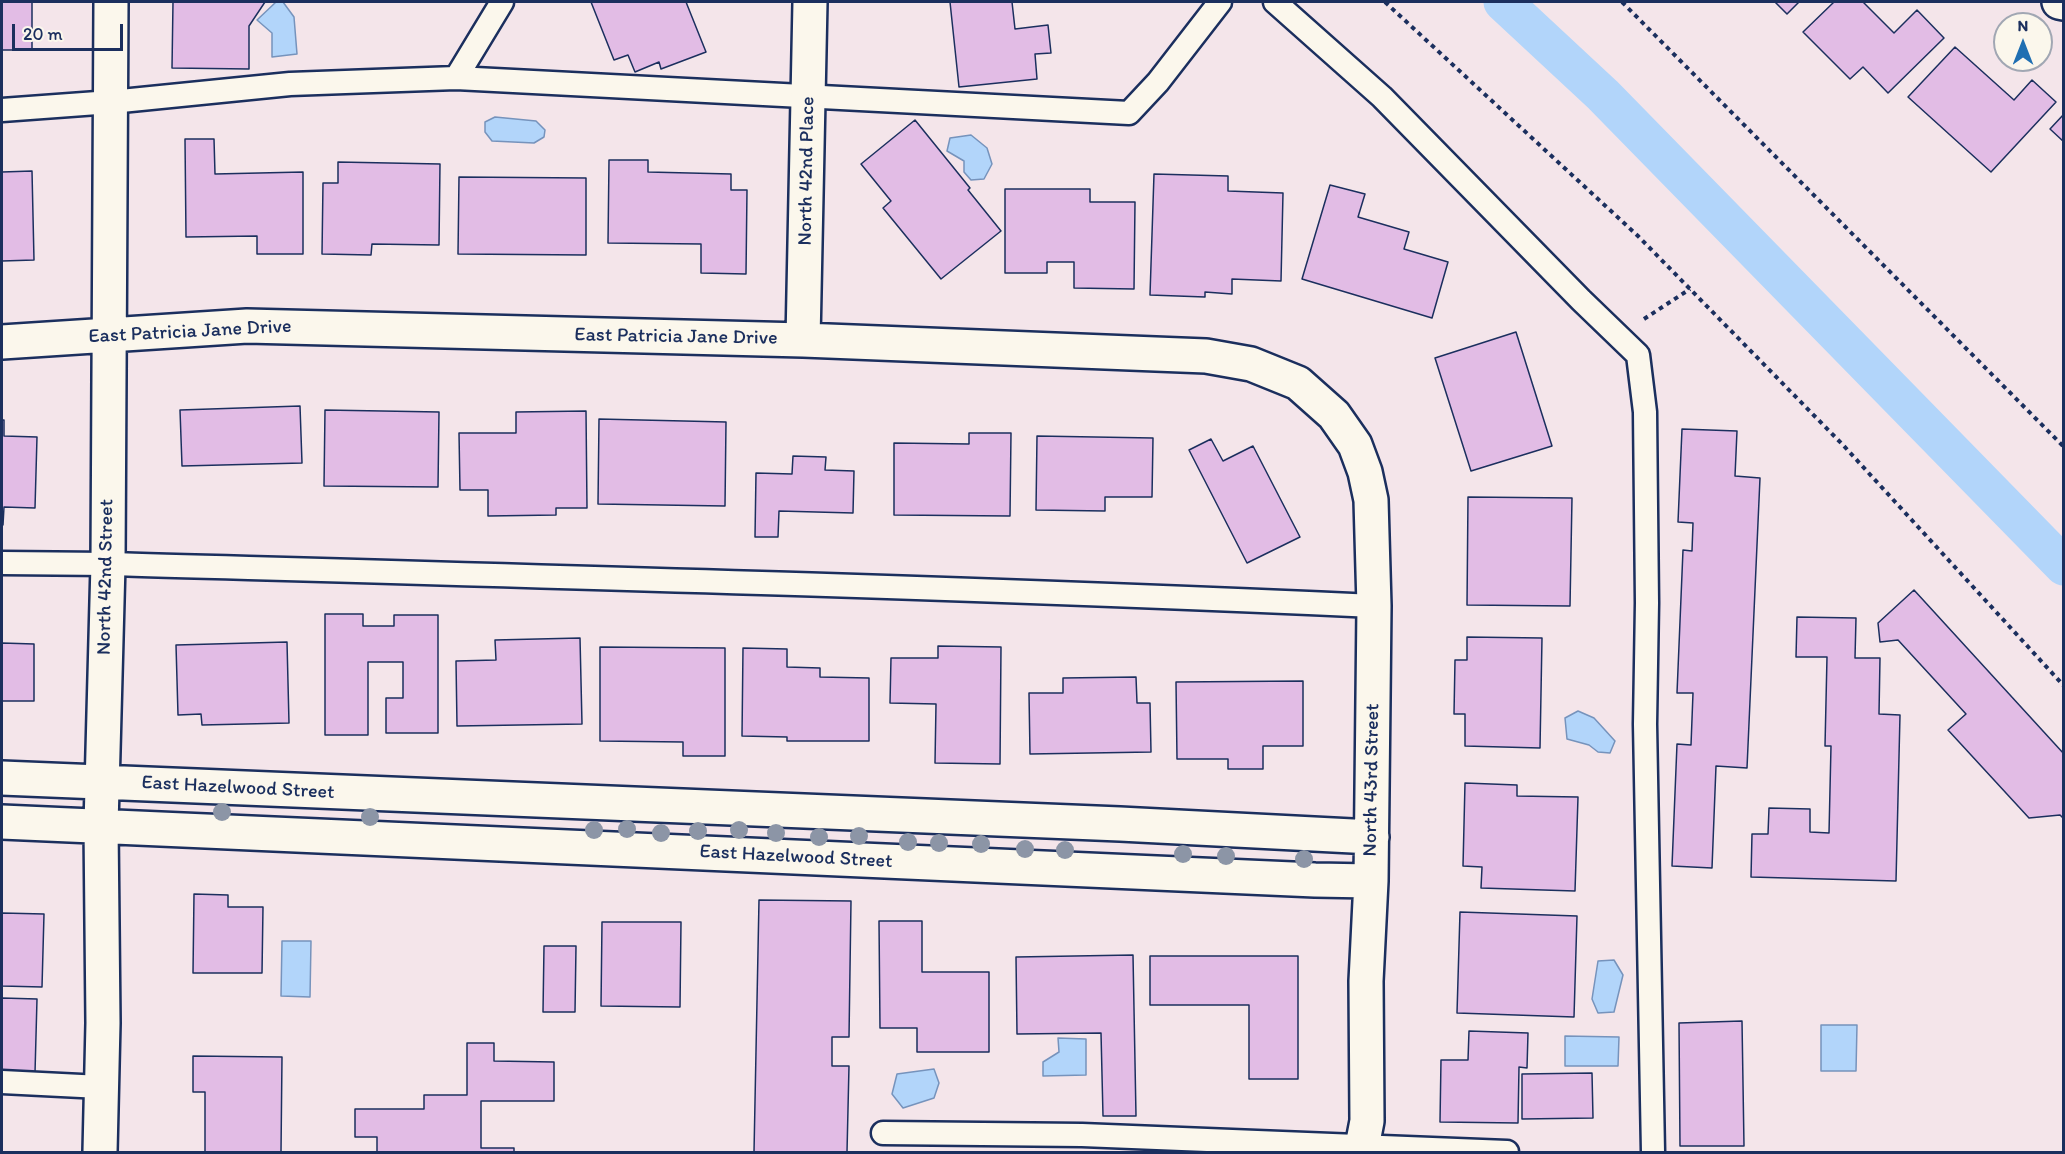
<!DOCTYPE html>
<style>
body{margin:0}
#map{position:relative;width:2065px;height:1154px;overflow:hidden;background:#f4e5ea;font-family:Itim,sans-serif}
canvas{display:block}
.frame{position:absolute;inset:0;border:3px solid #1b2f5e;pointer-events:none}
.north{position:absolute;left:1993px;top:12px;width:60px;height:60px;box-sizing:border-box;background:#fbf7ec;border:2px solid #a1a7b3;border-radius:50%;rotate:0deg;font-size:16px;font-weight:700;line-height:24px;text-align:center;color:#1b2f5e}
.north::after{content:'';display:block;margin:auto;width:21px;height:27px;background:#1f6fb2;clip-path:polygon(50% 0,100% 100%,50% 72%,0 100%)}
.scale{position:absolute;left:12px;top:24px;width:111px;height:27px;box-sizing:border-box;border:3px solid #1b2f5e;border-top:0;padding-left:8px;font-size:18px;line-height:21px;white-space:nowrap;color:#1b2f5e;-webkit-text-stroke:4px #fbf7ec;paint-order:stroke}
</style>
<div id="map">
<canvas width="2065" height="1154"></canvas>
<div class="frame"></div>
<div class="north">N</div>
<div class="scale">20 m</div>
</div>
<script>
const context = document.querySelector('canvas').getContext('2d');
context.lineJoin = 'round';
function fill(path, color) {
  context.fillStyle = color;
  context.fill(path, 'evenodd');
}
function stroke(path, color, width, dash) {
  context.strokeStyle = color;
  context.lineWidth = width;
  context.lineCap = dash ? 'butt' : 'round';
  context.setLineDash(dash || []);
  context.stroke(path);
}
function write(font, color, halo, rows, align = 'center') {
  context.font = font + ' Itim,sans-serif';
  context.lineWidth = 4.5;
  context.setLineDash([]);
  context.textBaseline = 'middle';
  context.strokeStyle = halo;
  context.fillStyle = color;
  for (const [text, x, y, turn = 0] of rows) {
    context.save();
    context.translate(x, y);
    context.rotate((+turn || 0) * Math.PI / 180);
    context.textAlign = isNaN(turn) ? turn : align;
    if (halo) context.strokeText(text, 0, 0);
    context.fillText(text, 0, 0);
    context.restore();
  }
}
const water = new Path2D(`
 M276 2H283L294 17 297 54 272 57V33L257 20Z
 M495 117 536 121 545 130 544 137 534 143 492 141 485 132V122Z
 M971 135 987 148 992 164 984 179 971 180 964 172V161L947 151 950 138Z
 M1578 711 1594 718 1615 741 1610 753 1598 752 1589 745 1567 739 1565 718Z
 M282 941H311L310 997 281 996Z
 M1614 960 1623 975 1614 1012 1598 1013 1592 999 1598 961Z
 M1821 1025H1857L1856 1071H1821Z
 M1565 1036 1619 1037 1618 1066H1565Z
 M1058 1038 1086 1039V1075L1043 1076V1062L1059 1052Z
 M934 1069 939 1083 934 1098 903 1108 892 1094 897 1074Z`);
fill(water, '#b2d5fa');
stroke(water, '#7693bc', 1.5);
stroke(new Path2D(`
 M1503 2 1603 95 2064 566`), '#b2d5fa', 39);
const building = new Path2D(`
 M2 2H32V50H2Z
 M173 2H265L249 26V69L172 68Z
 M591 2H686L706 52 661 69 659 62 635 72 628 55 614 60Z
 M950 2H1012L1015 29 1048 25 1051 53 1035 54 1037 79 959 87Z
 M1775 2H1799L1787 14Z
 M1834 2H1863L1894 33 1917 10 1944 38 1888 93 1863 67 1850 79 1803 32Z
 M1955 47 2014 100 2032 80 2056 102 1991 172 1908 97Z
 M2064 114V142L2050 129Z
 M915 120 970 188 968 190 1001 231 941 279 883 208 891 201 861 164Z
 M185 139H214L215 174 303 172V254H257V236L186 237Z
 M609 160H648V172L731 174V190H747L746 274 701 273V244L608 243Z
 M338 162 440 164 439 245 372 244 371 255 322 254 323 183H338Z
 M32 171 34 260 2 261V172Z
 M1154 174 1228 176V191L1283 193 1281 281 1232 279V294L1205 292V297L1150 295Z
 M459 177 586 178V255L458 254Z
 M1330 185 1365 194 1358 217 1409 232 1404 249 1448 262 1432 318 1302 279Z
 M1005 189H1090V202H1135L1134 289 1074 288V262H1047V273H1005Z
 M1516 332 1552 446 1471 471 1435 358Z
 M300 406 302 463 182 466 180 410Z
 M325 410 439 412 438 487 324 486Z
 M586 411 587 508H556V515L488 516V490H460L459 433H516V412Z
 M599 419 726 422 725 506 598 504Z
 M2 420H4V436L37 437 35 508 4 507 3 525H2Z
 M1682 429 1737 431 1735 476 1760 478 1747 768 1716 766 1712 868 1672 866 1677 744 1691 745 1693 693H1677L1683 550 1692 551 1693 523 1678 522Z
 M969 433H1011L1010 516 894 515V443L969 444Z
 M1037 436 1153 438 1152 497H1105V511L1036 510Z
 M1211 439 1223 461 1253 446 1300 537 1247 563 1189 450Z
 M793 456 826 457 825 470 854 471 853 513 779 511 778 537H755L756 473 792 474Z
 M1468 497 1572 498 1570 606 1467 605Z
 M1914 590 2064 754V819L2060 815 2029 818 1948 730 1966 714 1898 640 1880 642 1878 623Z
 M325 614H363V626H394V615H438V733H386V698H403V662H368V735H325Z
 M1797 617 1856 618 1855 658H1880L1879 714 1900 715 1896 881 1751 877 1752 834H1768L1769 808 1810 809V832L1829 833 1831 746H1825L1827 657H1796Z
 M1467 637 1542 638 1540 748 1465 746V714H1454L1455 660H1467Z
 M580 638 582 724 457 726 456 661 496 660 495 640Z
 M287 642 289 723 202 725 201 714 178 715 176 645Z
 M2 643 34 644V701H2Z
 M938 646 1001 647 1000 764 935 763 936 704 890 703 891 658H938Z
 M600 647 725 648V756H683V742L600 741Z
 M743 648 787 649V667L820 668V677L869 678V741H787V737L742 736Z
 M1136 677 1137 703H1150L1151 752 1030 754 1029 693H1063V678Z
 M1303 681V746H1263V769H1228V759H1177L1176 682Z
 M1465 783 1517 785V796L1578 797 1575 891 1481 888 1482 867 1463 866Z
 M194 894 228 895V907H263L262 973H193Z
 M759 900 851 901 849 1037H832V1066H849L847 1152H754Z
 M1460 912 1577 916 1574 1017 1457 1013Z
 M2 913 44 914 42 987 2 986Z
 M879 921H922V972H989V1052H917V1028H880Z
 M602 922H681L680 1007 601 1006Z
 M544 946H576L575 1012H543Z
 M1133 955 1136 1116H1103L1101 1033 1017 1034 1016 957Z
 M1150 956H1298V1079H1249V1005H1150Z
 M2 998 37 999 35 1073 2 1072Z
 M1742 1021 1744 1146H1680L1679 1023Z
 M1469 1031 1528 1033 1527 1068 1519 1067 1518 1123 1440 1122 1441 1060H1468Z
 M467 1043H494V1061L554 1062V1101H481V1148H514V1152H377V1137H355V1109H424V1095H467Z
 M193 1056 282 1057 281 1152H205V1092H193Z
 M1592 1073 1593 1118 1522 1119V1074Z`);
fill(building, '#e2bce5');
stroke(building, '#1b2f5e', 1.5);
const service = new Path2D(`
 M1275 2 1382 97 1581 300 1638 355 1645 412 1647 603 1645 724 1653 1152
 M456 78 502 2
 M2 110 111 102 290 84 456 78 1129 113 1158 82 1220 2
 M2 563 108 564C530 576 952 587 1374 606
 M2 1082 101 1087
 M883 1133 1082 1135 1507 1152`);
const minor = new Path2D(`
 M2059 2 2064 3
 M803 340 810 2
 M2 342 247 326 803 340 1206 356 1251 364 1298 383 1334 415 1355 445 1365 472 1371 500 1374 606 1371 881 1366 981 1367 1121 1361 1152
 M2 778 1120 824 1372 837
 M2 822 1315 880 1371 881
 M100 1152 103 1023 101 825 108 564 111 2`);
stroke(service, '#1b2f5e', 27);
stroke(minor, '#1b2f5e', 38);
stroke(new Path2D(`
 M1385 2 1638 236 1690 289 1843 445 2064 686
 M1622 2 2064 447
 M1644 319 1690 289`), '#1b2f5e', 4, [4.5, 4.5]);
stroke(service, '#fbf7ec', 22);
stroke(minor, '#fbf7ec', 33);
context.fillStyle = '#8c95a6';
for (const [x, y] of [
 [222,812],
 [370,817],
 [627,829],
 [594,830],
 [739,830],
 [698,831],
 [661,833],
 [776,833],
 [859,836],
 [819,837],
 [908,842],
 [939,843],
 [981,844],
 [1025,849],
 [1065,850],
 [1183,854],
 [1226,856],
 [1304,859]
]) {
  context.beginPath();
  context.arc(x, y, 9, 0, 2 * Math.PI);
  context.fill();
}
write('20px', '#1b2f5e', '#fbf7ec', [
 ["North 42nd Place",807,171,-89],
 ["East Patricia Jane Drive",190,332,-3],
 ["East Patricia Jane Drive",676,337,1],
 ["North 42nd Street",106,577,-89],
 ["North 43rd Street",1372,780,-89],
 ["East Hazelwood Street",238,788,3],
 ["East Hazelwood Street",796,857,3]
]);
</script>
